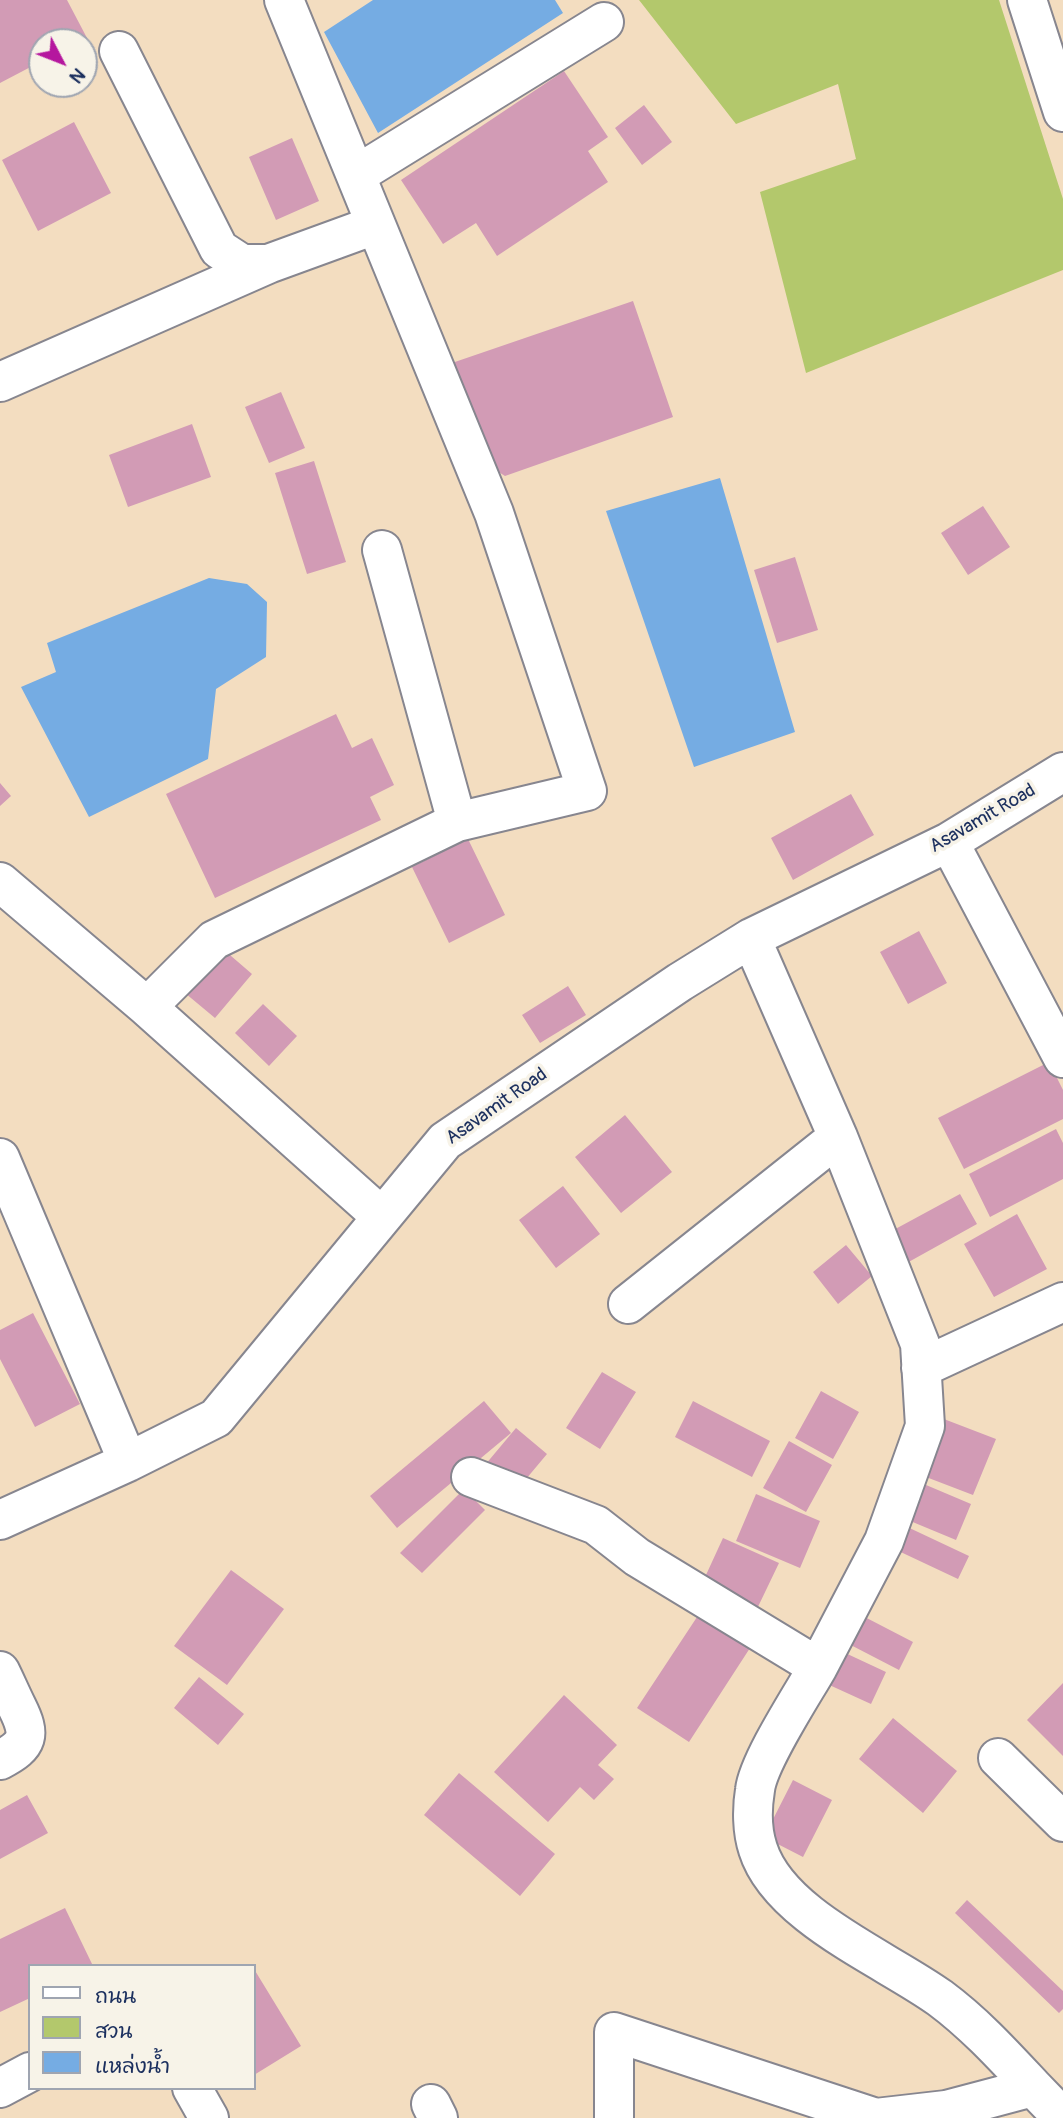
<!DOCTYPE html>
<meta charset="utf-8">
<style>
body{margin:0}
#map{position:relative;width:1063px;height:2118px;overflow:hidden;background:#f3ddc0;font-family:Pangolin,"Playpen Sans Thai",sans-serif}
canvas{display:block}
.legend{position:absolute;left:28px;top:1964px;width:228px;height:126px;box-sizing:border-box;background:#f7f3e8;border:2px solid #9fa5b1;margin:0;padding:9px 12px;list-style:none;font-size:21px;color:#1b2f5e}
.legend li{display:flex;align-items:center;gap:14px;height:35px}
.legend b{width:35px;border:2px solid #9fa5b1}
.north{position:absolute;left:28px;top:28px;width:70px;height:70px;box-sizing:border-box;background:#f7f3e8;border:2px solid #9fa5b1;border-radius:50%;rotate:132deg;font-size:19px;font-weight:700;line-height:28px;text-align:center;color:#1b2f5e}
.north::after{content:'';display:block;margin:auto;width:24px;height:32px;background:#b5179e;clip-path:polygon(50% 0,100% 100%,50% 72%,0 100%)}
</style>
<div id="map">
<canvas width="1063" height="2118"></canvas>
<ul class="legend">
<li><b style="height:9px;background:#fff"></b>ถนน</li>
<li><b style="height:19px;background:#b3c86c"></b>สวน</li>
<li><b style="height:19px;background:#75ace3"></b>แหล่งน้ำ</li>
</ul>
<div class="north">N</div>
</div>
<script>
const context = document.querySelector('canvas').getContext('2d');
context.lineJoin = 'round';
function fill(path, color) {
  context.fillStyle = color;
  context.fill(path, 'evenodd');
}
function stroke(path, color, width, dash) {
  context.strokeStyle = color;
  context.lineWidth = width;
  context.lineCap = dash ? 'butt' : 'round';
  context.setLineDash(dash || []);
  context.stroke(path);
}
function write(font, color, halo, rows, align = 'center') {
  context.font = font + ' Pangolin,sans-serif';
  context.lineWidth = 7;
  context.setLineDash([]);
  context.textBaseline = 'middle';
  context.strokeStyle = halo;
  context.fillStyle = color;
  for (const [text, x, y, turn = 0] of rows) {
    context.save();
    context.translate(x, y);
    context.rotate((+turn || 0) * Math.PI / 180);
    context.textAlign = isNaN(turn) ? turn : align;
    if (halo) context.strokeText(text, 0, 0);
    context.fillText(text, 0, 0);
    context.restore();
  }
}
fill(new Path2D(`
 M639 0H999L1063 199V270L806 373 760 192 856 159 838 84 736 124Z`), '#b3c86c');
fill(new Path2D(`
 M373 0H555L563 13 378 133 324 32Z
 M720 478 795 732 694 767 606 511Z
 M209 578 247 584 267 602 266 657 216 689 208 759 89 817 21 687 56 672 47 643Z`), '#75ace3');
fill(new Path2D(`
 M0 0H67L87 38 80 42H42V61L0 83Z
 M564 71 608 137 588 151 608 182 497 256 476 223 443 244 401 180Z
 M644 105 672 142 642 165 615 128Z
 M74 122 111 193 38 231 2 160Z
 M292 138 319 201 276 220 249 157Z
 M633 301 673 417 505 476 483 462 449 364Z
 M281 392 305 448 269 463 245 407Z
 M192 424 211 477 128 507 109 455Z
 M314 461 346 562 307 574 275 473Z
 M983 506 1010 547 968 575 941 533Z
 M795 557 818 630 777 643 754 570Z
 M336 714 352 748 372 738 394 785 370 797 381 820 215 898 166 794Z
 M0 783 11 796 0 806Z
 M851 794 874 835 793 880 771 838Z
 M468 839 505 915 449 943 412 867Z
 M919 931 947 983 908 1004 880 952Z
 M223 949 252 974 215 1018 185 993Z
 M568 986 586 1015 540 1043 522 1015Z
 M263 1004 297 1036 269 1066 235 1033Z
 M1049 1062 1063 1090V1119L964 1169 938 1118Z
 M625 1115 672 1172 621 1213 575 1157Z
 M1056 1129 1063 1143V1179L990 1217 969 1174Z
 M563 1186 600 1234 556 1268 519 1220Z
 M960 1194 977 1224 905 1264 888 1233Z
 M1017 1214 1047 1269 994 1297 964 1244Z
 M846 1245 872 1276 838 1304 813 1272Z
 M33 1313 80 1404 35 1427 0 1359V1330Z
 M602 1372 636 1392 600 1449 566 1428Z
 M821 1391 859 1412 833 1459 795 1438Z
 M484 1401 511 1433 397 1528 370 1496Z
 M693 1401 770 1441 752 1477 675 1437Z
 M936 1416 996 1439 973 1495 913 1472Z
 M516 1428 547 1454 516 1491 485 1465Z
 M789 1441 832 1465 806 1512 763 1488Z
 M919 1482 971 1504 956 1540 903 1518Z
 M464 1489 485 1510 422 1573 400 1553Z
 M756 1494 820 1521 800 1568 736 1541Z
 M901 1524 969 1556 958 1579 890 1547Z
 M723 1538 779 1563 755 1613 700 1588Z
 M231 1570 284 1609 227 1685 174 1646Z
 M857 1613 913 1642 899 1670 843 1641Z
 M699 1614 750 1648 689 1742 637 1708Z
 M841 1651 886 1672 871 1704 825 1683Z
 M199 1677 244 1714 218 1745 174 1708Z
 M1063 1683V1756L1027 1720Z
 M564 1695 617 1745 598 1765 614 1779 594 1800 580 1787 548 1822 494 1772Z
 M893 1718 957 1771 923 1813 859 1759Z
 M459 1773 555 1854 520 1896 424 1815Z
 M793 1780 832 1800 803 1857 764 1837Z
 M27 1795 48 1833 0 1859V1810Z
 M967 1900 1063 1991V2009L1059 2013 955 1913Z
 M65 1908 93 1966H30V1998L0 2012V1939Z
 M254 1969 301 2046 254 2075Z`), '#d29bb5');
const minor = new Path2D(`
 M1027 0 1063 112
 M119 51 219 249 242 264H268L375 225
 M356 175 604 22
 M0 382 268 264
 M382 550 457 822
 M949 842 1063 1058
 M0 882 147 1007 382 1217
 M751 938 838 1137 920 1344 925 1426 884 1541 818 1667
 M147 1007 214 940 457 822 587 791 494 513 284 0
 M0 1158 128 1462
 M628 1304 838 1137
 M921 1368 1063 1302
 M471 1477 596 1525 637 1557 818 1667C802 1695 758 1762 755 1790 752 1808 752 1831 758 1849 779 1916 886 1959 940 1998 975 2024 1004 2056 1033 2087
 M0 1520 128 1462 216 1418 445 1141 680 982 751 938 949 842 1063 772
 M0 1671C6 1683 11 1695 17 1707 31 1735 29 1745 0 1760
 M998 1758 1063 1822
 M0 2088 30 2072
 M192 2088 209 2118
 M431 2104 438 2118
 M614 2118V2032L876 2118 946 2110 1033 2087 1063 2118`);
stroke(minor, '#87868f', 42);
stroke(minor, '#fff', 38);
write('19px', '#1b2f5e', '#f7f3e8', [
 ["Asavamit Road",983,819,-30],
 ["Asavamit Road",497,1107,-35]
]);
</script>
